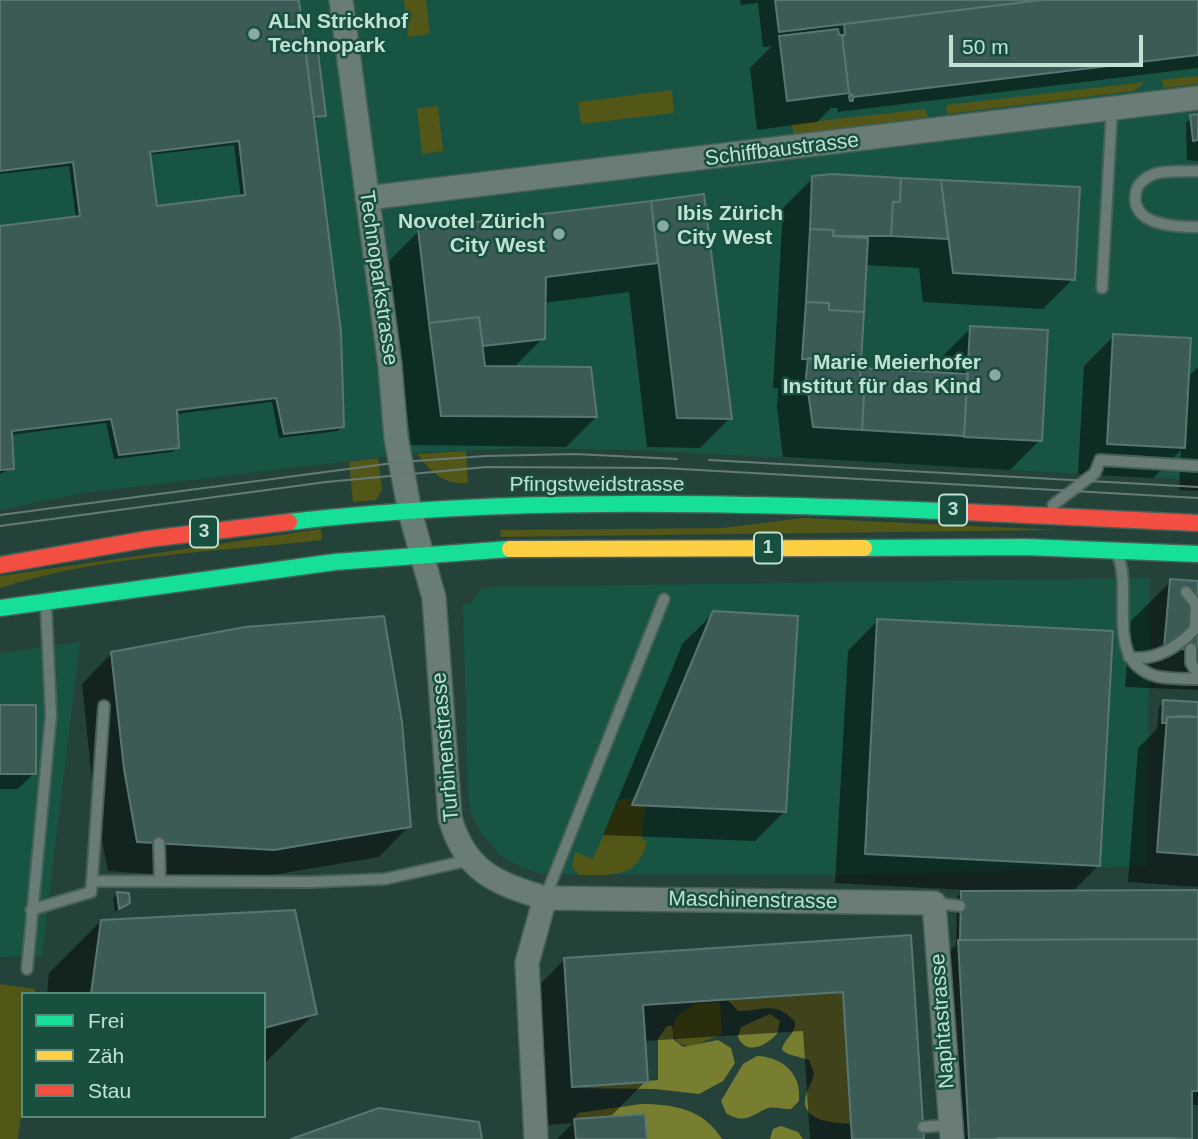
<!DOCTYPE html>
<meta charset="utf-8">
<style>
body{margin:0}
#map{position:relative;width:1198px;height:1139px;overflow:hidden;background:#25423a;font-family:Arial,sans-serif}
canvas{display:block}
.legend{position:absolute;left:21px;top:992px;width:245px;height:126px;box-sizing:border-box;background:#184f3f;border:2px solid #5b8a7b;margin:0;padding:9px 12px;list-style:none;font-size:21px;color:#c0e2d5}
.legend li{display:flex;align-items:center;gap:14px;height:35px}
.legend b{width:35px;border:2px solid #5b8a7b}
.scale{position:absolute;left:949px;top:35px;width:194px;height:32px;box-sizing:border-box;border:4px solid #c0e2d5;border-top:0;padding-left:9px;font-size:21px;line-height:24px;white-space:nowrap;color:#c0e2d5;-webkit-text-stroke:5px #184f3f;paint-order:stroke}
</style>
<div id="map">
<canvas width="1198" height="1139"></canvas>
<ul class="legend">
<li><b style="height:9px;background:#16e098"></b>Frei</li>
<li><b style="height:9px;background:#ffcf43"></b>Zäh</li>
<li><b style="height:9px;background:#f24e42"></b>Stau</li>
</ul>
<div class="scale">50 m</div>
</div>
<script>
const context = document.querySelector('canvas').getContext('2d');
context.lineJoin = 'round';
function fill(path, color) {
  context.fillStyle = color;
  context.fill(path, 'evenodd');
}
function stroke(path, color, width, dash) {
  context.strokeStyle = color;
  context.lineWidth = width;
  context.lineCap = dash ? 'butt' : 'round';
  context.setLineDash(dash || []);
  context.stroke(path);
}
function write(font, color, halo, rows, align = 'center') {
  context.font = font + ' Arial,sans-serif';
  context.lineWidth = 5;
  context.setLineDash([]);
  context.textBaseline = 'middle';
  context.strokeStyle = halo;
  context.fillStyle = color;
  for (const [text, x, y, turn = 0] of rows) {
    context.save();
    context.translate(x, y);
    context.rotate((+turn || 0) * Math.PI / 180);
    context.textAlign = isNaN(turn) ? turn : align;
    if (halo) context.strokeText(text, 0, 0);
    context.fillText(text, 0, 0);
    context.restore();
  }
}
fill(new Path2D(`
 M0 0H1198V480L635 450 528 448 425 452 83 493 0 510Z
 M1150 578 1147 866 853 875 542 874 523 868 502 857 480 831 471 812 468 794 463 604 471 603 480 590 487 587Z
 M80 642 42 956 0 957V653Z`), '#185444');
fill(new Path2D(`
 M404 0H426L430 34 408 37Z
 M1198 76V84L1164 88 1161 80Z
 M1145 82 1134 91 947 114 946 105Z
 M672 90 674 113 581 124 578 102Z
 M438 106 443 151 422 154 417 108Z
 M925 109 928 117 802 133 799 140 795 142 792 124Z
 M466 451 468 483C443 485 432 472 417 454Z
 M378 458 382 490 376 500 353 502 349 462Z
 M802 518 1058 530 501 537 500 530 722 528Z
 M321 529 322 540C216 552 102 555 0 588V576Z
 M619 799H634L632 805H645L642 840 647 841C639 879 611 875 579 875L572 867 575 852 593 859Z
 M0 984 35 989V994H23V1100L18 1139H0Z
 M720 1002 722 1034 690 1047 678 1043 672 1031 676 1017 695 1004Z`), '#525617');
fill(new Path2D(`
 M843 992 851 1124C837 1123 803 1122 805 1100 806 1090 813 1083 814 1073L809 1060 788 1054 782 1050C784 1038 796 1034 795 1022 776 1000 762 1011 738 1011L728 1000Z
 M770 1014 780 1021 777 1034C765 1046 747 1056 738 1037L741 1027Z
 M667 1026H672L674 1040 683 1047 718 1040 731 1048 735 1063 723 1081 699 1094 655 1089 574 1088 658 1080V1039Z
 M757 1056C783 1057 802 1074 799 1101L791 1109C783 1110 776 1106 768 1108 751 1115 745 1125 726 1113L721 1101 743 1064Z
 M641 1104C673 1104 704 1109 722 1139H647L645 1114 574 1119 578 1113Z
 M781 1126 798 1132 803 1139H770L773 1129Z`), '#787e30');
fill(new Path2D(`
 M0 0H297L304 56 317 54 324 115 313 121 342 426 338 431 279 438 272 402 176 414 177 447 172 452 114 459 106 423 56 429 11 435 12 468 0 474V228L76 218 69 166 0 174ZM234 145 241 198 156 208 149 155Z
 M740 0H1198V68L838 112 837 108H831L817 122 757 130 750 68 772 46 763 47 758 3 741 5Z
 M1198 116V161L1187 160 1186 122Z
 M832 175 1078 189 1073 279 1043 309 923 302 919 268 865 265 859 370 940 374 941 358 971 328 1040 440 1010 470 783 457 777 408 778 388H773L783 208 813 178Z
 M703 196 730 418 700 448 647 447 629 292 544 303 543 338 513 368 596 417 566 447 411 445 389 261 419 231Z
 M1114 336 1187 378 1198 367V491L1179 490 1181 450 1153 478 1078 474 1084 366Z
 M1171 581 1198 582V690L1125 687 1131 621Z
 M714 613 785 811 755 841 603 835 683 643Z
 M878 620 1099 865 1072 892H1198V1105H1191L1193 1135 1190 1139H953L942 958 956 945 957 897 964 890 835 883 848 651Z
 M112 653 409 826 379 857 243 880 108 871 94 800 82 684Z
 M1164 702 1198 704V887L1128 882 1138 748 1157 729 1159 707Z
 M0 707 34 773 18 789H0Z
 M118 894 128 902 115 912 113 898Z
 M101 921 315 1013 264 1064V994H47L49 973Z
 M909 937 922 1139H810L803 1031 644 1041 646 1081 609 1118 645 1139H557L573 1123 533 1126 525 1000 564 960Z`), '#0007');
const building = new Path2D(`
 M0 0H299L341 332 344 427 284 434 276 398 177 410 179 448 119 455 111 419 62 425 12 431 14 469 0 470V226L80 216 73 162 0 171ZM239 141 245 195 157 206 150 152Z
 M775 0H1042L779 32Z
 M1042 0H1198V55L853 97V101H850L849 96 853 95 849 93 842 35H845L844 24Z
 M838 29 839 35H842L849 93 787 101 779 36Z
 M318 52 326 116 314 117 306 54Z
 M1198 114V140L1193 141 1190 115Z
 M832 174 901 178 900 202H893L891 236H833L834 230 810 229 812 176Z
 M901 178 941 180 948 239 891 236 893 202H900Z
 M941 180 1080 187 1075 280 953 273Z
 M704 194 732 419 677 418 651 201Z
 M651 201 658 263 546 277 545 339 483 346 479 317 429 323 418 229Z
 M810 229 834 230 833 236 868 238 864 312 829 310V303L806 302Z
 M806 302 829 303V310L864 312 861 362 802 359Z
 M479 317 485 366 591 367 597 417 441 416 429 323Z
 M970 326 1048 330 1042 441 964 437Z
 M1113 334 1191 338 1185 448 1107 444Z
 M808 358 861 362 860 376 865 377 862 430 813 427 806 377Z
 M861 368 968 374 964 436 862 430 865 377 860 376Z
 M1170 579 1198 581V650L1164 648Z
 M713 611 798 616 786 812 632 805Z
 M384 616 402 722 411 827 274 850 137 842 124 769 111 652 245 627Z
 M877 619 1113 631 1100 866 865 854Z
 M1163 700 1198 702V717H1167L1166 723H1162Z
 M0 705H36V774H0Z
 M1186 716 1198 717V855L1157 852 1167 717Z
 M1198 890V939L960 940 961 891Z
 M117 892 129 893 130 903 119 909Z
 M295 910 317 1014 264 1028V994H91L101 920Z
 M911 935 924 1139H852L843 992 643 1005 648 1082 572 1087 564 958Z
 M1198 939V1091H1192V1139H969L958 940Z
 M379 1108 479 1122 482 1139H291Z
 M645 1114 647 1139H576L574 1119Z
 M998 1138H1172L1179 1139H999Z`);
fill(building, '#3d5b56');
stroke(building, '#597672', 2);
const lane = new Path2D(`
 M1198 171C1185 172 1167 170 1154 174 1146 177 1137 184 1136 192 1129 226 1177 227 1198 227
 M1102 288 1112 108
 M1053 505 1095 473 1100 460 1198 466
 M1118 556C1133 593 1105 655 1150 674 1163 680 1183 678 1198 679
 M1191 649V663L1198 674
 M1129 657C1154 662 1178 647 1195 629L1196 604 1186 592
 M104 706 92 881 311 882 385 879 470 860
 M159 843 160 880
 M545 898 664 599
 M934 903 960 906
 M31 910 91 892 92 881
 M27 969 51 715 46 606
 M923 1127 951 1125`);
const street = new Path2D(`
 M341 0 390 366 396 438 410 512 434 598 450 818C465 871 495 883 545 898L934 903 952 1139
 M367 198 1198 98
 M536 1139 527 963 545 898`);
const fast = new Path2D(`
 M289 522C508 496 745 503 965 512
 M864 548 1026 547 1198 554
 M0 608 335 562 510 549`);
const slow = new Path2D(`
 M510 549 864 548`);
const jam = new Path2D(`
 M965 512 1198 523
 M0 565 148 539 289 522`);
stroke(lane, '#466058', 14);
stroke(street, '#466058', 26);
stroke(fast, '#466058', 19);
stroke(slow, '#466058', 19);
stroke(jam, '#466058', 19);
stroke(lane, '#697c76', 10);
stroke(street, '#697c76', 23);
stroke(fast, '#16e098', 16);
stroke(slow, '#ffcf43', 16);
stroke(jam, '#f24e42', 16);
stroke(new Path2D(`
 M709 460 1198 487
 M0 515 401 462 486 456 575 454 677 459
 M0 526 326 482 486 467 663 468 1198 498`), '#667b75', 2);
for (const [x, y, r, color] of [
 [254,34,7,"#8aaa9f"],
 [663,226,7,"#8aaa9f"],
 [559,234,7,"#8aaa9f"],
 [995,375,7,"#8aaa9f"]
]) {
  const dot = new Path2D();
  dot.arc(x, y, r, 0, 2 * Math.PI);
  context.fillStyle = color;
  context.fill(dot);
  stroke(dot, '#184f3f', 2.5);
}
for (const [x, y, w] of [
 [953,510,28],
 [204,532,28],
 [768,548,28]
]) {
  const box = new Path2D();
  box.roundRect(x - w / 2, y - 15.5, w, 31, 5);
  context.fillStyle = '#184f3f';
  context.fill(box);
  stroke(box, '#c0e2d5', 2);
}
write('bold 19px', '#c0e2d5', null, [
 ["3",953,510],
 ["3",204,532],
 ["1",768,548]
]);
write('bold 21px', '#c0e2d5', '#184f3f', [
 ["ALN Strickhof",268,22],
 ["Technopark",268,46],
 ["Ibis Zürich",677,214],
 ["City West",677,238],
 ["Novotel Zürich",545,222,"right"],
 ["City West",545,246,"right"],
 ["Marie Meierhofer",981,363,"right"],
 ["Institut für das Kind",981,387,"right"]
], 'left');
write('21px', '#c0e2d5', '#184f3f', [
 ["Schiffbaustrasse",782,150,-7],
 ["Technoparkstrasse",378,278,82],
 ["Pfingstweidstrasse",597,485],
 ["Turbinenstrasse",446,747,-95],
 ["Maschinenstrasse",753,901,1],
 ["Naphtastrasse",943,1021,-94]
]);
</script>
